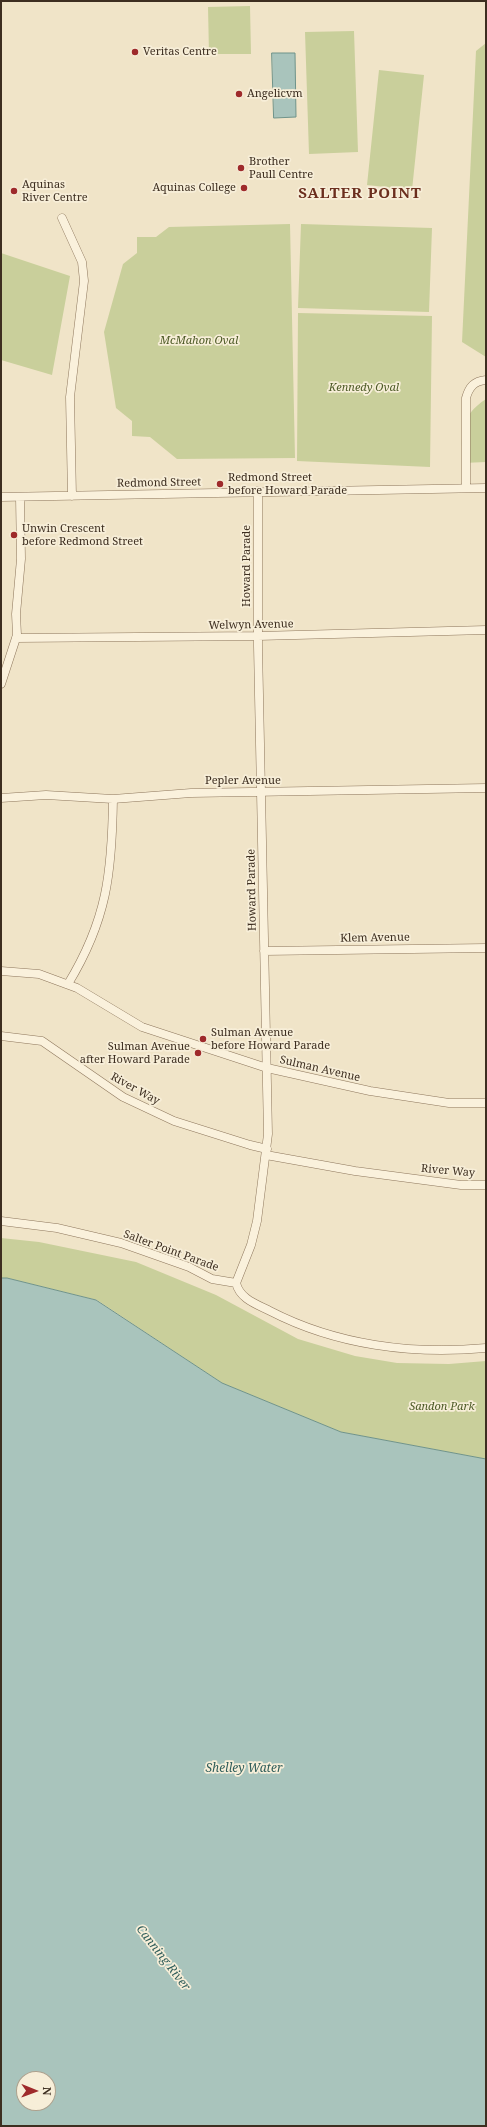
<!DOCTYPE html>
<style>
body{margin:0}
#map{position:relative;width:487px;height:2127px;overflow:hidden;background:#f0e4c8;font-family:"Noto Serif",serif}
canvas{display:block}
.frame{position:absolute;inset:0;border:2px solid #3d2e20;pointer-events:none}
.north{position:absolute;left:16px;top:2071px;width:40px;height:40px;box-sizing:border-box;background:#f7eed8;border:1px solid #ada18e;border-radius:50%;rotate:91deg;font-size:11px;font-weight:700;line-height:16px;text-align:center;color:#3d2e20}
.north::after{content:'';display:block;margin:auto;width:14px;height:18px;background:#9e2a2b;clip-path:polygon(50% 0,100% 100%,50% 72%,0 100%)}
</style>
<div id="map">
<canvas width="487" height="2127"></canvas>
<div class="frame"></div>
<div class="north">N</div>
</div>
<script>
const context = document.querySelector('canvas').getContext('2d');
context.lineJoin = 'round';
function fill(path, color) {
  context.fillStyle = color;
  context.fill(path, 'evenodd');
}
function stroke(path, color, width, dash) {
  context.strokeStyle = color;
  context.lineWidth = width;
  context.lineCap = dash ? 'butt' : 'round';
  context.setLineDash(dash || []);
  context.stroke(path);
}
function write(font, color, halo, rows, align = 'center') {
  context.font = font + ' "Noto Serif",serif';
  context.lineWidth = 3.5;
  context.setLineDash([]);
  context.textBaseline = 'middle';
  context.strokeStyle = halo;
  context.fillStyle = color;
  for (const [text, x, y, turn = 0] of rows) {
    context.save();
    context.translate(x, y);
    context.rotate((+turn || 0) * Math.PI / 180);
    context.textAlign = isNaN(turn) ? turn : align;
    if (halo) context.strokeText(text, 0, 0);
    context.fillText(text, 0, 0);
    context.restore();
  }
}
fill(new Path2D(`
 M250 6 251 54H209L208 7Z
 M354 31 358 152 309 154 305 32Z
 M486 43V357L462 342 476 51Z
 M379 70 424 75 412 190 367 185Z
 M290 224 295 458 177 459 150 437 132 436V421L116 408 104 332 123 264 137 253V237H156L169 227Z
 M301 224 432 228 429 312 298 308Z
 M1 253 70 276 52 375 1 360Z
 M298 313 432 316 430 467 297 461Z
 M486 399V462L463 463C461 434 459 417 486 399Z
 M1 1238 39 1242 136 1262 216 1295 298 1339 355 1356 397 1363 449 1364 486 1361V1459L341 1432 222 1383 97 1300 7 1278H1Z`), '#c9cf9b');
const water = new Path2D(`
 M272 53H295L296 117 274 118Z
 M1 1278H7L96 1300 222 1383 341 1432 486 1459V2126H1ZM24 2079H48V2103H24Z`);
fill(water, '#a9c4bc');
stroke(water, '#6f938a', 1);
const minor = new Path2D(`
 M62 218 82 262 84 281 70 397 72 496
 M466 488V398C469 387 474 381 486 380
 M1 497 486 488
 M16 638 258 636 486 630
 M1 684 17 635 16 614 21 559 20 497
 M1 798 46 795 113 799 191 793 486 788
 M264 951 486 948
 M1 971 39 974 77 988 142 1027 267 1068 370 1091 449 1103H486
 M68 984C107 920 112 873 113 799
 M1 1036 42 1041 123 1097 174 1121 250 1145 267 1149
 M266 1155 355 1171 461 1185H486
 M1 1221 57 1228 121 1243 189 1267 212 1279 236 1283C240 1299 256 1304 270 1311 336 1345 412 1355 486 1348
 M236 1283 251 1245 257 1221 268 1134 258 646V491`);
stroke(minor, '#8d765c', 9);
stroke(minor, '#faf1dc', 8);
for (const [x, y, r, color] of [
 [135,52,4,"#9e2a2b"],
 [239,94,4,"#9e2a2b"],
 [241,168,4,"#9e2a2b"],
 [244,188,4,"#9e2a2b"],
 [14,191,4,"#9e2a2b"],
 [220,484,4,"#9e2a2b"],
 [14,535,4,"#9e2a2b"],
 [203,1039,4,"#9e2a2b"],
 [198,1053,4,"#9e2a2b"]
]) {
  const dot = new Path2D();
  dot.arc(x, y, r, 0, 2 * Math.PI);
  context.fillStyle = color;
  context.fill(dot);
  stroke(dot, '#f7eed8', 1.5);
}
write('11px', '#3d2e20', '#f7eed8', [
 ["Veritas Centre",143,52],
 ["Angelicvm",247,94],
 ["Brother",249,162],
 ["Paull Centre",249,175],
 ["Aquinas",22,185],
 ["River Centre",22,198],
 ["Aquinas College",236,188,"right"],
 ["Redmond Street",228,478],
 ["before Howard Parade",228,491],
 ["Unwin Crescent",22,529],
 ["before Redmond Street",22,542],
 ["Sulman Avenue",211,1033],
 ["before Howard Parade",211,1046],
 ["Sulman Avenue",190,1047,"right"],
 ["after Howard Parade",190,1060,"right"]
], 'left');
write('italic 11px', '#4d5a26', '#f7eed8', [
 ["McMahon Oval",199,341],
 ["Kennedy Oval",364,388],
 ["Sandon Park",442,1407]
]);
write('11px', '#3d2e20', '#f7eed8', [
 ["Redmond Street",159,483,-1],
 ["Howard Parade",247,566,-90],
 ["Welwyn Avenue",251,625,-1],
 ["Pepler Avenue",243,781],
 ["Howard Parade",252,890,-91],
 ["Klem Avenue",375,938,-1],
 ["Sulman Avenue",320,1069,13],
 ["River Way",135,1089,29],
 ["River Way",448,1171,5],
 ["Salter Point Parade",171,1251,20]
]);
write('italic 12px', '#2f5d5a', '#f7eed8', [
 ["Shelley Water",244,1769],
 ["Canning River",163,1958,52]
]);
context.letterSpacing = '1px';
write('bold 15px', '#6b2e1e', '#f7eed8', [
 ["SALTER POINT",360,194]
]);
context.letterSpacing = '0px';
</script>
